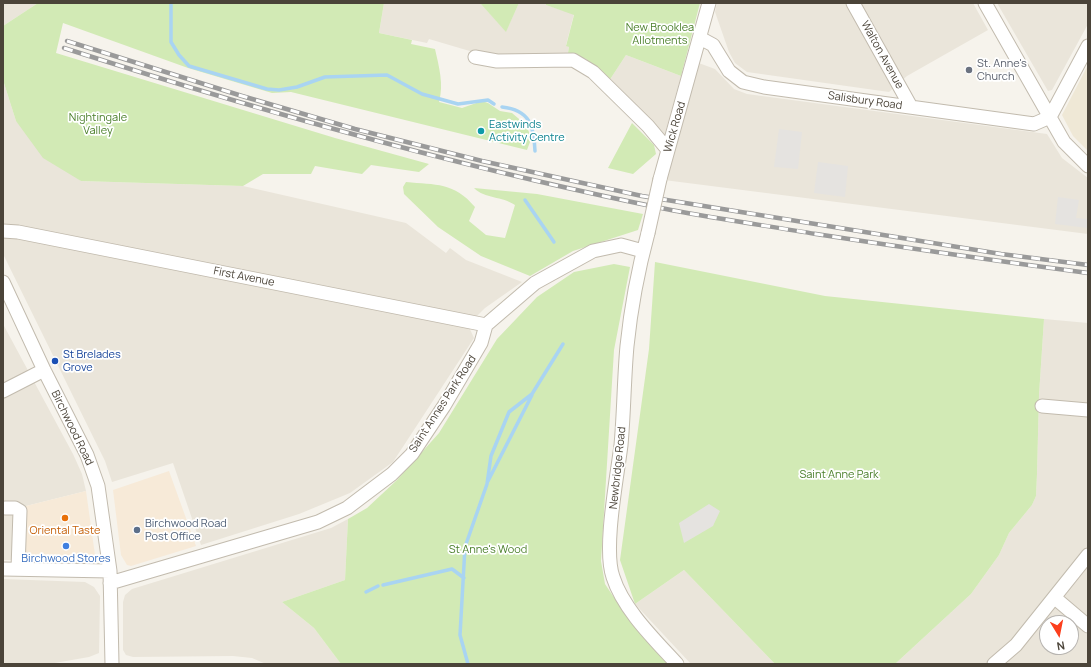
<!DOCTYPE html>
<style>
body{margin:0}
#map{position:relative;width:1091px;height:667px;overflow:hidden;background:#f6f3ec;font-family:Manrope,sans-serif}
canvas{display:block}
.frame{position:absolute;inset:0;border:4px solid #4b4439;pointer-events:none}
.north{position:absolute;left:1039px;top:615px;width:40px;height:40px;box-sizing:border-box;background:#fff;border:1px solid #b7b4b0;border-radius:50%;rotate:170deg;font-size:11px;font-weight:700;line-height:16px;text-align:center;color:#4b4439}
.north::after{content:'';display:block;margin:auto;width:14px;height:18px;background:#fc3f1d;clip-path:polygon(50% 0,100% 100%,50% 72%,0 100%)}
</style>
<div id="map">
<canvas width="1091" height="667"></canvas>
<div class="frame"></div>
<div class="north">N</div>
</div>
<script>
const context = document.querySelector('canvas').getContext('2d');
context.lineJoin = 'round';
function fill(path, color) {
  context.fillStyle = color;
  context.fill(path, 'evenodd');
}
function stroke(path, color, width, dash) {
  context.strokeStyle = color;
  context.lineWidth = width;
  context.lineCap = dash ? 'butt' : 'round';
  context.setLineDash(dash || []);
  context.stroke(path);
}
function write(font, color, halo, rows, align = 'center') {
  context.font = font + ' Manrope,sans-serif';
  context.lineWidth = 3.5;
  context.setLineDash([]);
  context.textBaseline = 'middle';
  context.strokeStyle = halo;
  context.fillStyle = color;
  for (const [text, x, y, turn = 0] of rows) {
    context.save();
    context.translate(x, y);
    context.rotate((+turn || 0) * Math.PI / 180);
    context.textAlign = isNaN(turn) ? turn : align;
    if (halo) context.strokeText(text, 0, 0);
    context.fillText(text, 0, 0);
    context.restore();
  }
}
fill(new Path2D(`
 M3 3H38L3 26Z
 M384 3H480L506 31 519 3H546V5L574 14 566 45 569 47 568 53 490 57 429 39 427 43 379 33Z
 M717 3H973L988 30 907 76 889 92 747 72 735 63 729 52 715 12Z
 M997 3H1088V24L1052 90 1048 91Z
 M626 55 681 76 664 137 609 81Z
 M696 62 715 69 734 89 747 94 1047 134 1062 158 1088 178V234L664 180Z
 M3 80 16 121 81 181 243 186 406 223 446 253 450 248 466 260 522 282 485 308 468 325 474 338 393 462 350 493 299 514 201 545 173 463 112 482 105 461 5 258 3 254Z
 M1044 319 1088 323V664H895L971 594 999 555 1009 533 1032 505 1036 496 1037 474 1039 395ZM1047 623H1071V647H1047Z
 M3 324 73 454 82 474 86 491 22 507V560H3Z
 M348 519 345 580 282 602 314 628 341 664H266L252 658 233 656 133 657 126 655 123 650V602L125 595 132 589 331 528Z
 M684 570 775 664H691L635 604Z
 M3 579 85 582 94 587 100 596 99 653 89 657 49 664H3Z`), '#eae5da');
fill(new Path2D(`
 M169 471 196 546 131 566 127 565 121 555 113 490Z
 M86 491 95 555 94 559 91 560H22V507Z`), '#f7ead8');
fill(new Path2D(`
 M1088 65V151L1073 136 1062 115Z`), '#efe8d6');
fill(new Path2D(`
 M38 3H384L379 33 412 40 411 44 435 49C439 67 444 84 439 102L462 108 482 101 488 103 500 111 512 113 525 124 529 132 530 142 527 150 291 92 272 93 188 68 63 23 56 53 335 138 429 164 419 172 371 165 362 174 315 166 311 174H263L243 186 81 181 43 158 16 121 3 80V26Z
 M480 3H519L506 32Z
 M546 3H700L681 76 626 55 609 81 586 59 568 53 569 47 566 46 574 15 546 5Z
 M632 123 654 145 656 154 633 174 608 168Z
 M406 182C436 185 454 182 475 207L469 221 486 235 505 238 515 205C502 196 485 199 474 188L537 194 643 214 638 230 573 251 530 276 481 256 438 227 404 194 403 187Z
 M655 262 825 296 1044 319 1039 395 1037 474 1036 496 1032 505 1009 533 999 555 971 594 895 664H775L684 570 635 604 620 560 649 349Z
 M614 264 630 267 614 350 601 561 605 584 613 596 672 664H341L314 628 282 602 345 580 348 519 367 508 397 480 439 433 497 339 537 297 574 272Z`), '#d2eab5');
fill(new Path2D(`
 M779 129 802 132 798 169 774 167Z
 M818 162 848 166 845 197 814 193Z
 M1058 197 1079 200 1076 218 1088 219V228L1055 224Z
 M709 504 720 511 713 526 684 543 679 523Z`), '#e5e3e0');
stroke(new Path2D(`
 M171 3V42L179 55 189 66 267 89 279 90 297 87 325 77 387 75 422 94 458 104 488 100 494 104
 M502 107C530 110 534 126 535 151
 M525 200 554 242
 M488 481 532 395
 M383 585 452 569 464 578
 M366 592 378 586
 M468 664 460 635 465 547 487 484 491 456 509 412 532 394 563 344`), '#a9d4f2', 3.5);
const minor = new Path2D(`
 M853 3 911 107
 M985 3 1064 142 1088 166
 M700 38 713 45 729 71 743 82 764 87 1034 124 1050 117
 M475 57 497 61 573 60 593 72 648 126 668 150
 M1050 117 1088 46
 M660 179 709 3
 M3 231 18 232 486 325
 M648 233C638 270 631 307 627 346 624 379 624 412 621 445 617 478 603 549 613 577 623 609 655 640 677 664
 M3 282 44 370 87 455 98 486 110 571 112 664
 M3 391 44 370
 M1042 406 1088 410
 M5 508H15L20 511 18 569
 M3 569 110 571
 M110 583 318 522 347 508 392 474 412 454 444 406 481 343 486 325 535 283 593 251 621 245 643 251
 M1055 598 1088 626
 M994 664 1016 645 1088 555`);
stroke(minor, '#c2bbae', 15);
stroke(minor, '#fff', 13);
const rail = new Path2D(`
 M67 41 242 96 355 129 482 161 642 196 1001 254 1088 265
 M64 48C263 112 465 169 671 210 719 219 768 226 816 234 907 248 997 261 1088 273`);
stroke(rail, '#9a9a9a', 4.5);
stroke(rail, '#fff', 3, [9]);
const minorBridge = new Path2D(`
 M648 233 660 179`);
stroke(minorBridge, '#c2bbae', 15, []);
stroke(minorBridge, '#fff', 13);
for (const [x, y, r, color] of [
 [969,70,4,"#6b7280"],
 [481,131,4,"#0f9aa8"],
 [55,361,4,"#1a4fb4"],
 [65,518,4,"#e8710a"],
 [137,530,4,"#5c6f8a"],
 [66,546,4,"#3f7fe0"]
]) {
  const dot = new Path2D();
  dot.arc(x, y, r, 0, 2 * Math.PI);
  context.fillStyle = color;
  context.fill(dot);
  stroke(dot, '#fff', 1.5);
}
write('11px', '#4a7f2a', '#fff', [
 ["New Brooklea",660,28],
 ["Allotments",660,41],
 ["Nightingale",98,118],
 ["Valley",98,131],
 ["Saint Anne Park",839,475],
 ["St Anne's Wood",488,550]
]);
write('11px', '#4b4439', '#fff', [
 ["Walton Avenue",882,55,61],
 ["Salisbury Road",865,101,8],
 ["Wick Road",675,127,-74],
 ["First Avenue",244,277,11],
 ["Saint Annes Park Road",443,404,-57],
 ["Birchwood Road",72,428,64],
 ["Newbridge Road",618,468,-84]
]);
write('11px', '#5b616d', '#fff', [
 ["St. Anne's",977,64],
 ["Church",977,77]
], 'left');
write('11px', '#0d838f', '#fff', [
 ["Eastwinds",489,125],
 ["Activity Centre",489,138]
], 'left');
write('11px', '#164399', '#fff', [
 ["St Brelades",63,355],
 ["Grove",63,368]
], 'left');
write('11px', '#4e5e75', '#fff', [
 ["Birchwood Road",145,524],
 ["Post Office",145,537]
], 'left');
write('11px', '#c56008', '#fff', [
 ["Oriental Taste",65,531]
]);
write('11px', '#366cbe', '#fff', [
 ["Birchwood Stores",66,559]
]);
</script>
